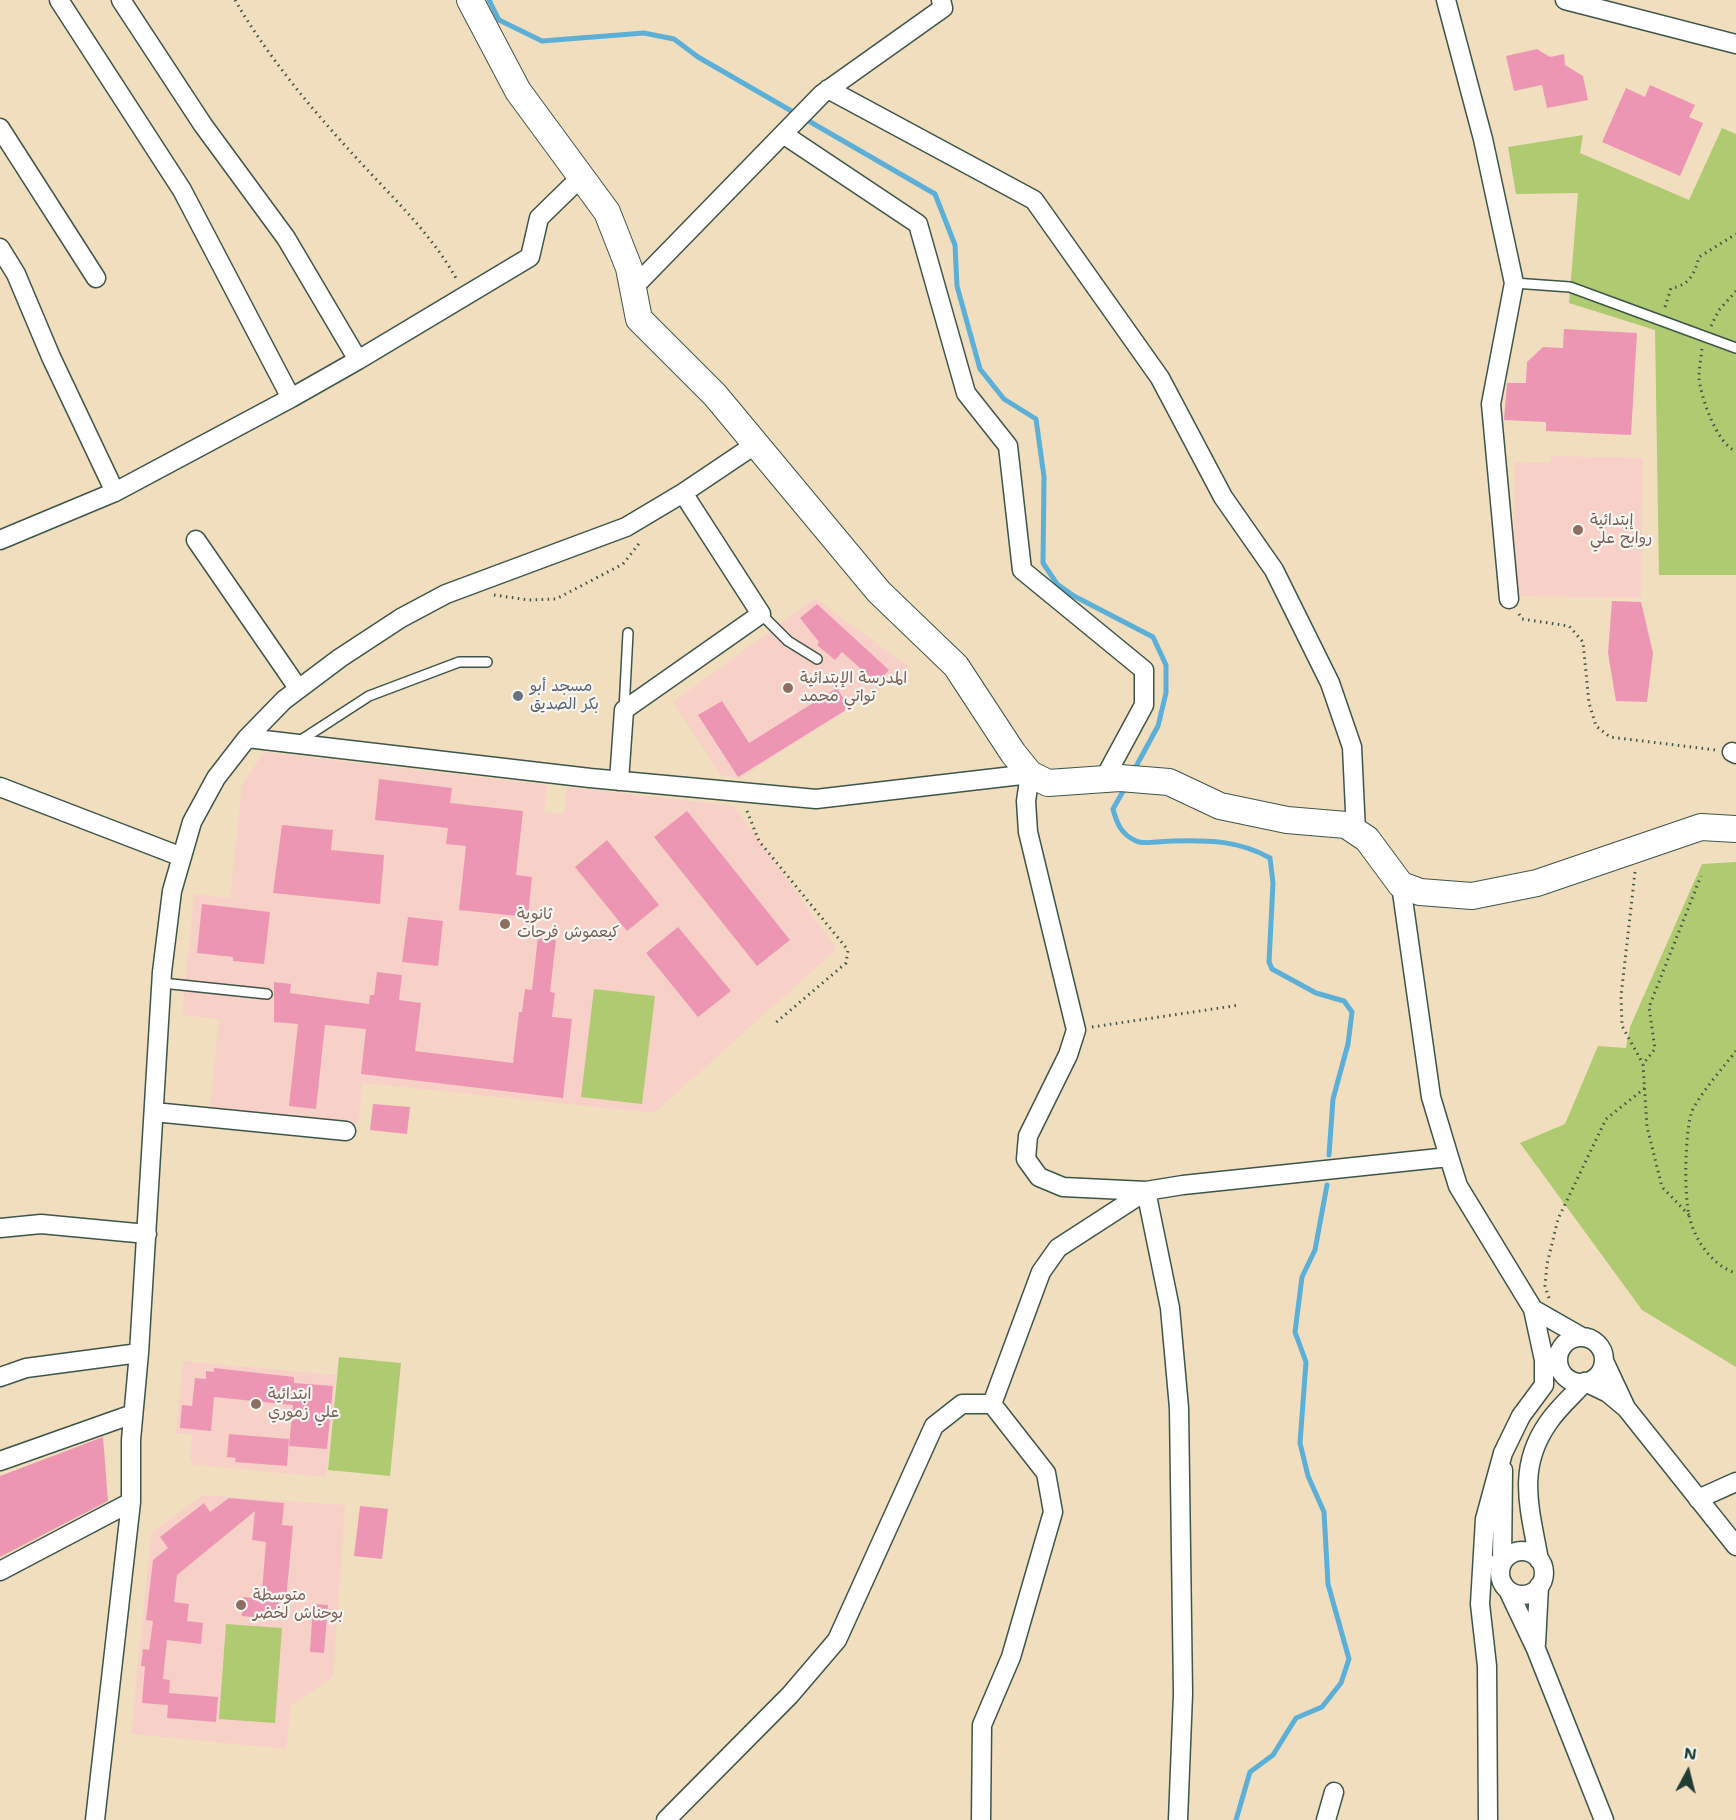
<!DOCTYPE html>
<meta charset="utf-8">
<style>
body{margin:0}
#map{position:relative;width:1736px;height:1820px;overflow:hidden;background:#f1debf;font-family:"Shantell Sans",sans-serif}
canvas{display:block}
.north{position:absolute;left:1658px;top:1742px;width:60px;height:60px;-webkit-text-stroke:4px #f6f6f2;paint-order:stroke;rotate:7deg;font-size:16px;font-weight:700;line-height:24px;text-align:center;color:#1f3d34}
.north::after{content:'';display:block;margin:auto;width:21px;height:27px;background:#1f3d34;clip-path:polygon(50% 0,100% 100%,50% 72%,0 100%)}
</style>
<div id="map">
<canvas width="1736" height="1820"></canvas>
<div class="north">N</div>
</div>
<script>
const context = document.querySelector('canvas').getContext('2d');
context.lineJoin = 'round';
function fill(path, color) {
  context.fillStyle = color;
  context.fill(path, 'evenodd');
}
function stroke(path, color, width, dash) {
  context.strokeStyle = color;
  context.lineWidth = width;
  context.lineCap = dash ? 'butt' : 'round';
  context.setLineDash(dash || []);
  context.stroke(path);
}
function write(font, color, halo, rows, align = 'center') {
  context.font = font + ' "Shantell Sans","Playpen Sans Arabic",sans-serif';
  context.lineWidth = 4.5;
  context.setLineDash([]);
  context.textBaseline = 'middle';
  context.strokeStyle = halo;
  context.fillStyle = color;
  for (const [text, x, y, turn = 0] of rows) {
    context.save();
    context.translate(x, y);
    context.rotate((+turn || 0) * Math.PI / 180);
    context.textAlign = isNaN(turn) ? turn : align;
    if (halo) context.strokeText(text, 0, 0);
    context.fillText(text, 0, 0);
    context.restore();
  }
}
fill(new Path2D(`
 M1551 456 1643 458 1641 598 1513 596 1515 462 1550 463Z
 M815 598 907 665 906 673 739 779 720 775 673 702Z
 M264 752 547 785 544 812 564 814 567 787 734 806 837 949 654 1113 363 1083 358 1123 210 1107 219 1019 182 1015 194 894 230 898 242 785Z
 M183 1361 336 1375 326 1477 194 1465 190 1457 192 1435 176 1433Z
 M203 1495 345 1505 333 1677 291 1705 286 1749 131 1734 151 1533Z`), '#f7d1c8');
fill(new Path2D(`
 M1722 128 1736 134V575H1659L1655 330 1569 303 1578 193 1516 194 1508 147 1583 135 1580 153 1689 200Z
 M1736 862V1367L1642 1310 1520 1143 1565 1124 1598 1046 1626 1048 1630 1027 1702 864Z
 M594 989 655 996 642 1104 581 1097Z
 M339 1357 401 1363 390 1476 328 1470Z
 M226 1624 282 1628 275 1723 219 1719Z`), '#afca71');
stroke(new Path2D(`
 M489 0 499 20 542 41 644 33 674 39 698 57 935 194 955 245 957 286 980 369 1004 399 1036 419 1044 477 1043 563 1057 584 1074 596 1153 637 1166 665V693L1158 726 1133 772
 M1126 786 1113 809C1117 824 1121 834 1136 841 1144 845 1162 841 1172 841 1208 840 1238 840 1270 858L1273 883 1269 962 1272 969 1316 993 1344 1001 1352 1012 1348 1044 1333 1099 1329 1155
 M1236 1820 1250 1772 1273 1755 1296 1718 1322 1707 1341 1683 1349 1659 1328 1584 1324 1512 1308 1476 1300 1443 1306 1362 1295 1332 1302 1277 1315 1250 1327 1185`), '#5cb0d8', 5);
fill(new Path2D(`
 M1537 49 1550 57 1564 54 1565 65 1583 76 1588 100 1547 108 1542 85 1514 91 1506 56Z
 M1650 85 1695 105 1689 117 1703 123 1680 176 1602 142 1626 88 1645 97Z
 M1564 329 1637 333 1631 435 1546 431V422L1504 420 1507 383H1526L1527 362 1543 347 1563 348Z
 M1612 601 1641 602 1653 653 1647 702 1616 701 1608 653Z
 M817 604 889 670 877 683 842 652 835 660 817 645 819 642 800 618Z
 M837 688 849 708 738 777 698 715 722 701 749 743Z
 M379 779 452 788 450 803 523 811 516 875 532 877 528 917 459 910 466 846 446 844 448 828 375 820Z
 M687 811 790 940 757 966 654 837Z
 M282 825 333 830 331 850 384 855 380 904 273 893Z
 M607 840 659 905 627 931 575 867Z
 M202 904 270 912 264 964 233 961V957L197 953Z
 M408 917 443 921 438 966 402 962Z
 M678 927 731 991 698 1017 646 953Z
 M538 937 556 940 550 992 555 993 552 1017 572 1019 563 1098 361 1074 366 1029 325 1025 316 1109 289 1106 298 1024 274 1022V982L291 984 290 993 369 1004 370 995H374L377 972 402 975 399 1000 421 1003 415 1051 513 1063 519 1012H522L525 989 532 990Z
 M373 1104 410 1107 407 1134 370 1130Z
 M214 1368 294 1377V1383L333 1386 327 1449 289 1446 293 1405 214 1397 211 1431 180 1428 182 1405 192 1406 195 1378 206 1379V1371L214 1372Z
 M229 1434 289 1439 287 1466 235 1462 236 1458 227 1457Z
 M103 1437 108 1501 0 1557V1476Z
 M229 1498 284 1503 282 1525 293 1526 286 1600H279L277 1619 242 1616 243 1597 254 1598 255 1590 262 1591 266 1542 252 1540 255 1511 177 1575 174 1602 189 1604 187 1621 203 1623 201 1644 167 1640 163 1679 170 1680 168 1705 142 1703 145 1666H141L143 1649 149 1650 153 1621 146 1620 153 1560 168 1548 160 1537 204 1503 210 1512Z
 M360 1506 388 1509 382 1559 354 1556Z
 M313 1604 328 1605 324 1653 310 1652Z
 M169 1693 218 1697 216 1722 167 1718Z`), '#ec96b4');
const service = new Path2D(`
 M1514 283 1570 287 1736 348
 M761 614 788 641 817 659
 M624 710 628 633
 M298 742 369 696 459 662H487
 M162 983 267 994`);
const minor = new Path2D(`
 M59 0 182 190 291 398 358 360
 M121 0 203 125 286 238 358 360 530 257 539 218 582 176
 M1446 0 1483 139 1514 283 1491 404 1509 599
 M1565 0 1736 44
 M828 89 1034 200 1160 378 1223 497 1274 570 1330 683 1352 747 1356 832
 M0 128 96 278
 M783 134 918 224 966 393 1008 446 1022 570 1144 670V705L1104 779
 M0 248 16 274 51 357 115 492
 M633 288 822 94 943 8 941 0
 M0 540 115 492 291 398
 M196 540 298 688
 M247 738 590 778 816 799 1030 774 1026 801 1028 832 1076 1030 1068 1055 1028 1136 1026 1159 1039 1177 1063 1187 1146 1191 1183 1185 1449 1157
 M1732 752 1736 754
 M619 781 624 710 761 614 683 493
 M0 787 182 857
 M1401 885 1431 1097 1449 1157 1458 1186 1533 1309 1544 1360V1385L1521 1416 1503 1453 1485 1519 1480 1604 1487 1666 1488 1820
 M154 1112 346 1131
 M1146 1191 1170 1308 1179 1408 1183 1694 1178 1820
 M0 1228 41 1224 147 1234
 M1533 1309 1582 1337
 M1558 1360a23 23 0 1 1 46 0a23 23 0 1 1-46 0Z
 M1604 1361 1626 1408 1736 1546
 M0 1377 26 1368 139 1353
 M992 1404 1041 1272 1058 1248 1146 1191
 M0 1461 133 1414
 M1698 1499 1736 1482
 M1500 1573a22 22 0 1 1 44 0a22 22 0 1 1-44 0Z
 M1539 1560C1530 1509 1516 1469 1548 1423 1558 1408 1573 1395 1585 1382L1608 1393 1626 1408
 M1498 1563 1502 1564 1503 1470
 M0 1571 131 1502
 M1508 1590 1536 1649 1604 1820
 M1536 1644 1539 1586
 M95 1820 131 1502V1440L139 1353 162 972 172 891 192 822 216 778 247 738 284 700 340 658 401 618 446 594 626 527 683 493 756 444
 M666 1820 790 1695 837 1640 934 1426 962 1404H992
 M981 1820 982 1725 1011 1657 1053 1512 1046 1473 992 1404
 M1326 1820 1334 1792`);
const secondary = new Path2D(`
 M470 0 518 91 607 212 629 268 639 319 715 395 879 592 956 666 1013 753 1030 774 1048 783 1120 778 1169 782 1220 806 1287 820 1346 825 1367 839 1401 885 1420 892 1472 896 1537 883 1701 827 1736 829`);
stroke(service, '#3e5549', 12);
stroke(minor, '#3e5549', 21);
stroke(secondary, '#3e5549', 28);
stroke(new Path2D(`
 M235 0C269 59 315 113 361 163 395 200 433 236 457 280
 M1665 307 1671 288C1689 286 1695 273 1699 257L1736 234
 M1711 326 1719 310 1736 291
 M1702 349C1701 358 1699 368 1699 377 1700 395 1717 445 1736 451
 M494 595 529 600 556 599 623 564 641 541
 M1519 614 1522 619 1569 626 1583 642 1589 703 1596 726 1610 737 1716 750
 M747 811 759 841 848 950 846 963 773 1025
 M1635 872 1621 996 1622 1026 1643 1064
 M1092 1027 1240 1005
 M1736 1051C1726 1064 1694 1101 1691 1114 1685 1136 1684 1193 1689 1215 1694 1239 1712 1266 1736 1273
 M1689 1215 1662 1187 1647 1127 1643 1064 1655 1049 1649 1007 1701 876
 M1549 1298 1545 1286 1547 1264 1558 1219 1606 1119 1645 1088`), '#3e5549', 3, [1.5, 4.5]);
stroke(service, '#fff', 9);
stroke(minor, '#fff', 18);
stroke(secondary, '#fff', 26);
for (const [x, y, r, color] of [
 [1578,530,6,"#8d6e63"],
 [788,688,6,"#8d6e63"],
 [518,696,6,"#6b7280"],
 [505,924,6,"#8d6e63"],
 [256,1404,6,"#8d6e63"],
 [241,1605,6,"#8d6e63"]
]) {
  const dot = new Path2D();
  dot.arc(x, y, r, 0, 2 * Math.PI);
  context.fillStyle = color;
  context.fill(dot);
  stroke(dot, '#f6f6f2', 2);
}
write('16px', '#785e54', '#f6f6f2', [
 ["إبتدائية",1590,521],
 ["روابح علي",1590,539],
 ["المدرسة الإبتدائية",800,679],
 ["تواتي محمد",800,697],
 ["ثانوية",517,915],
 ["كيعموش فرحات",517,933],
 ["ابتدائية",268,1395],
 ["علي زموري",268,1413],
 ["متوسطة",253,1596],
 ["بوحناش لخضر",253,1614]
], 'left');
write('16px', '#5b616d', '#f6f6f2', [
 ["مسجد أبو",530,687],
 ["بكر الصديق",530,705]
], 'left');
</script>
